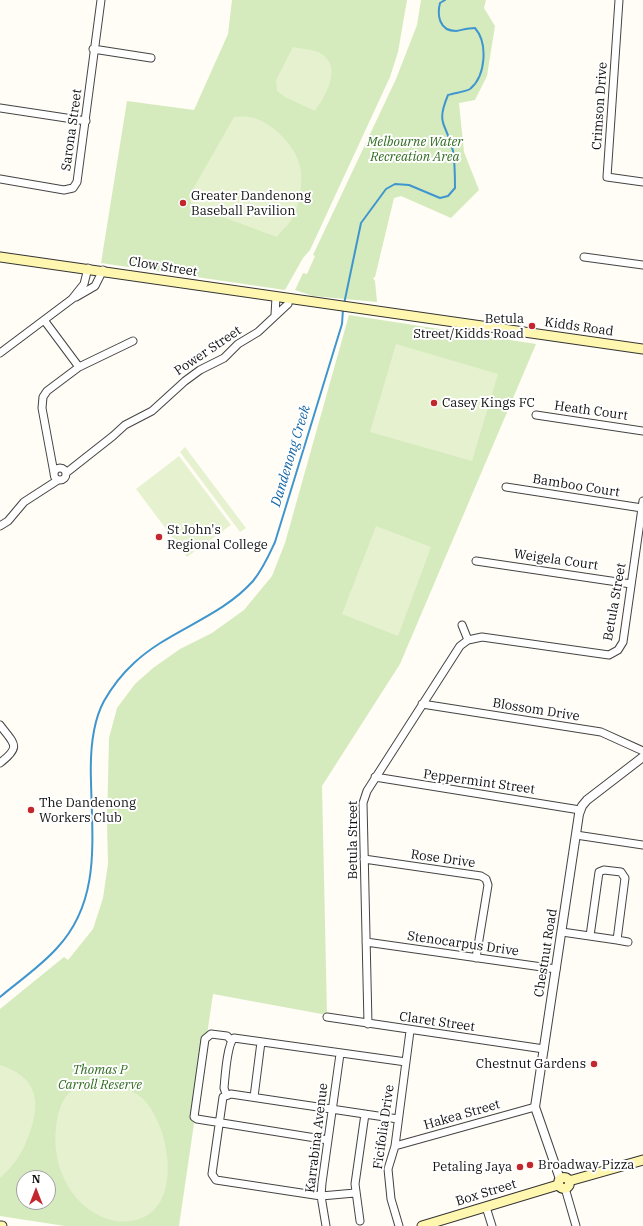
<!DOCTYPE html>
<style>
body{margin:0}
#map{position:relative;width:643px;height:1226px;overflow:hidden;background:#fffdf5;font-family:"IBM Plex Serif",serif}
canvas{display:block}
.north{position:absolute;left:16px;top:1170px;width:40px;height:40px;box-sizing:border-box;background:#fff;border:1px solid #a0a0a0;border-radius:50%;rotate:0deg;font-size:11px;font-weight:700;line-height:16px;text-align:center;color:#111}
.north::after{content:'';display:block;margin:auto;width:14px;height:18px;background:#c4262e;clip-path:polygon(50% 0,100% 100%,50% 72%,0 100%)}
</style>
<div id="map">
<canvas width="643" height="1226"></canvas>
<div class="north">N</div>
</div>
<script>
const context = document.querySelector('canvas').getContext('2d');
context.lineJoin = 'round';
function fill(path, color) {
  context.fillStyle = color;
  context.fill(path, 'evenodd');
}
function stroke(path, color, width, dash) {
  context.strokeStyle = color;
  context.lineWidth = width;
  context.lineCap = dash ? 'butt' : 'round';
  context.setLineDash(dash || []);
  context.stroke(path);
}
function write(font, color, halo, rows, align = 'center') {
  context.font = font + ' "IBM Plex Serif",serif';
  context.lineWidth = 4;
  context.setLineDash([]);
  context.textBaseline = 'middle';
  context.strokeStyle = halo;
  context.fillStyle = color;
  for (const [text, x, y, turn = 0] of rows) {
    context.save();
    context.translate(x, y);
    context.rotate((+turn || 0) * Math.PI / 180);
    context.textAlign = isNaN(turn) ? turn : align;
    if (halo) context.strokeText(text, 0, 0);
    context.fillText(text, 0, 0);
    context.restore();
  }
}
fill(new Path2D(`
 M232 0H407L398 52 390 77 310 250 303 258 285 290 101 263 127 101 194 110 228 34Z
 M421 0H486L484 8 495 26 487 76 475 100 459 103 464 152 479 190 451 218 401 196 394 198 375 277 373 278 375 281 377 302 313 296 295 290 303 273 307 274 315 256 313 255 396 79 417 25Z
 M349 315 536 344 400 664 322 786 327 1015 213 994 179 1226H65L0 1216V1009L64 957 68 960 93 929 103 898 108 864 107 822 109 738 117 708 135 684 153 668 180 649 212 633 244 610 272 576 285 543ZM24 1178H48V1202H24Z`), '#d5ebbd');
fill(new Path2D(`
 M293 47C300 49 313 49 320 53 344 67 325 96 315 111L285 97 277 91 276 80Z
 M234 117C239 117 244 116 249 117 272 120 300 150 301 172 302 186 300 202 294 215 291 223 282 230 277 237L201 209 191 203 189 196Z
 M396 344 498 374 472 461 370 432Z
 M185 447 246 528 240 532 180 452Z
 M179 456 231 525 187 557 136 489Z
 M376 526 431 547 398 636 342 614Z
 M0 1065C35 1076 42 1099 30 1132 24 1150 15 1165 0 1178Z
 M101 1082C116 1084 130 1088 142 1098 167 1121 180 1188 152 1212 142 1220 128 1223 115 1221 74 1213 51 1168 56 1128 57 1117 60 1103 68 1094 76 1085 89 1083 101 1082Z`), '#e6f2cf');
stroke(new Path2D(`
 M344 304 361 223 386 189 395 184 409 185 440 198 448 196 455 188C455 176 455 163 453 151 447 123 435 126 448 95 454 93 465 92 470 89 486 76 488 43 475 28 468 28 462 30 456 31 439 31 437 15 440 3L445 0
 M0 997C19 981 41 966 57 948 101 901 92 840 91 781 90 755 91 725 104 701 112 687 122 674 134 663 169 630 220 618 253 581 263 569 269 555 275 542L342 324 343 309`), '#3f96cf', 2);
const minor = new Path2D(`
 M619 0 607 177 643 182
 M93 49 151 58
 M0 108 86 121
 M0 179 64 190 73 188 77 182 101 0
 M584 257 643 265
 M76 297 95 286 103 270
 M275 315 276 297
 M44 320 79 367 47 391 43 397 42 408 54 473
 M0 353 72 299 84 284 88 268
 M79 367 133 341
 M536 415 643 431
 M54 474a6 6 0 1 1 12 0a6 6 0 1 1-12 0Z
 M66 473 113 436 125 425 152 411 185 381 200 370 224 358 238 344 258 332 288 304 289 299
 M506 487 642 508
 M0 526 8 521 24 502 58 480
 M476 561 631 584
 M462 625 468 640
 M422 704 601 732 643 751
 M0 725C14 744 22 746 0 763
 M375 777 580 810
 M576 835 643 845
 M364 859 481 876 486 879 488 885 476 958
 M562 932 617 940 625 878 621 872 604 870 599 872 590 936
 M617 940 628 942
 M366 942 556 969
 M327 1017 544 1049
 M368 1024 363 803 367 791 460 646 468 640 482 637 609 655 618 650 623 642 643 501
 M231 1040 227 1036 211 1034 205 1039 194 1117 197 1119 328 1140
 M226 1094 224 1088C225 1078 227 1044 234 1038L406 1062
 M254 1097 261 1042
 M395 1146 535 1107
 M565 1188 576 1226
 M355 1193 321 1196 216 1180 212 1174 223 1097 231 1094 398 1119
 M486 1207 492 1226
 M360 1221 355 1184 365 1114
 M326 1226 321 1196 322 1183 340 1054
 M399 1226 391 1199 388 1169 395 1146 410 1031`);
const tertiary = new Path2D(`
 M560 1179 535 1107 579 814 582 806 587 800 643 757`);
const secondary = new Path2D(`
 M0 257 643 349
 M558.5 1183a5.5 5.5 0 1 1 11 0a5.5 5.5 0 1 1-11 0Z
 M569 1181 643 1160
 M0 1226H2
 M422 1226 558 1185`);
stroke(minor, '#444', 9);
stroke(tertiary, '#444', 10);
stroke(secondary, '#333', 11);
stroke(minor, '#fff', 7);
stroke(tertiary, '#fff', 8);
stroke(secondary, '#fff6b0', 9);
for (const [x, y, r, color] of [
 [183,203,4,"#c4262e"],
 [532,326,4,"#c4262e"],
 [434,403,4,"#c4262e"],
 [159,537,4,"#c4262e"],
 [31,810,4,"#c4262e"],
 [594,1064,4,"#c4262e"],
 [530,1165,4,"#c4262e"],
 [520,1167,4,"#c4262e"]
]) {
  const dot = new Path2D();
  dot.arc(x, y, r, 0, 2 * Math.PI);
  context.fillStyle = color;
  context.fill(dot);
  stroke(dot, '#fff', 1.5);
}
write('13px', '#111', '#fff', [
 ["Crimson Drive",600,106,-86],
 ["Sarona Street",72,130,-82],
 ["Clow Street",163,267,9],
 ["Kidds Road",579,327,8],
 ["Power Street",208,351,-34],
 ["Heath Court",591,411,8],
 ["Bamboo Court",576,486,9],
 ["Weigela Court",556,560,8],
 ["Betula Street",615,602,-80],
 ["Blossom Drive",536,710,9],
 ["Peppermint Street",479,782,8],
 ["Betula Street",353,840,-90],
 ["Rose Drive",443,859,8],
 ["Stenocarpus Drive",463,944,8],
 ["Chestnut Road",546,953,-81],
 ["Claret Street",437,1022,8],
 ["Hakea Street",462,1115,-16],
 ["Ficifolia Drive",384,1127,-82],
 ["Karrabina Avenue",317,1138,-83],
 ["Box Street",486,1193,-17]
]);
write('italic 13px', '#2f6b1f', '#fff', [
 ["Melbourne Water",415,142],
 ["Recreation Area",415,157],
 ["Thomas P",100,1070],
 ["Carroll Reserve",100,1085]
]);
write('13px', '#111', '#fff', [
 ["Greater Dandenong",191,196],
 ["Baseball Pavilion",191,211],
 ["Betula",524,319,"right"],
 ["Street/Kidds Road",524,334,"right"],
 ["Casey Kings FC",442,403],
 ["St John's",167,530],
 ["Regional College",167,545],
 ["The Dandenong",39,803],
 ["Workers Club",39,818],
 ["Chestnut Gardens",586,1064,"right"],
 ["Broadway Pizza",538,1165],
 ["Petaling Jaya",512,1167,"right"]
], 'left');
write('italic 14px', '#1768a6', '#fff', [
 ["Dandenong Creek",291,456,-73]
]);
</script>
